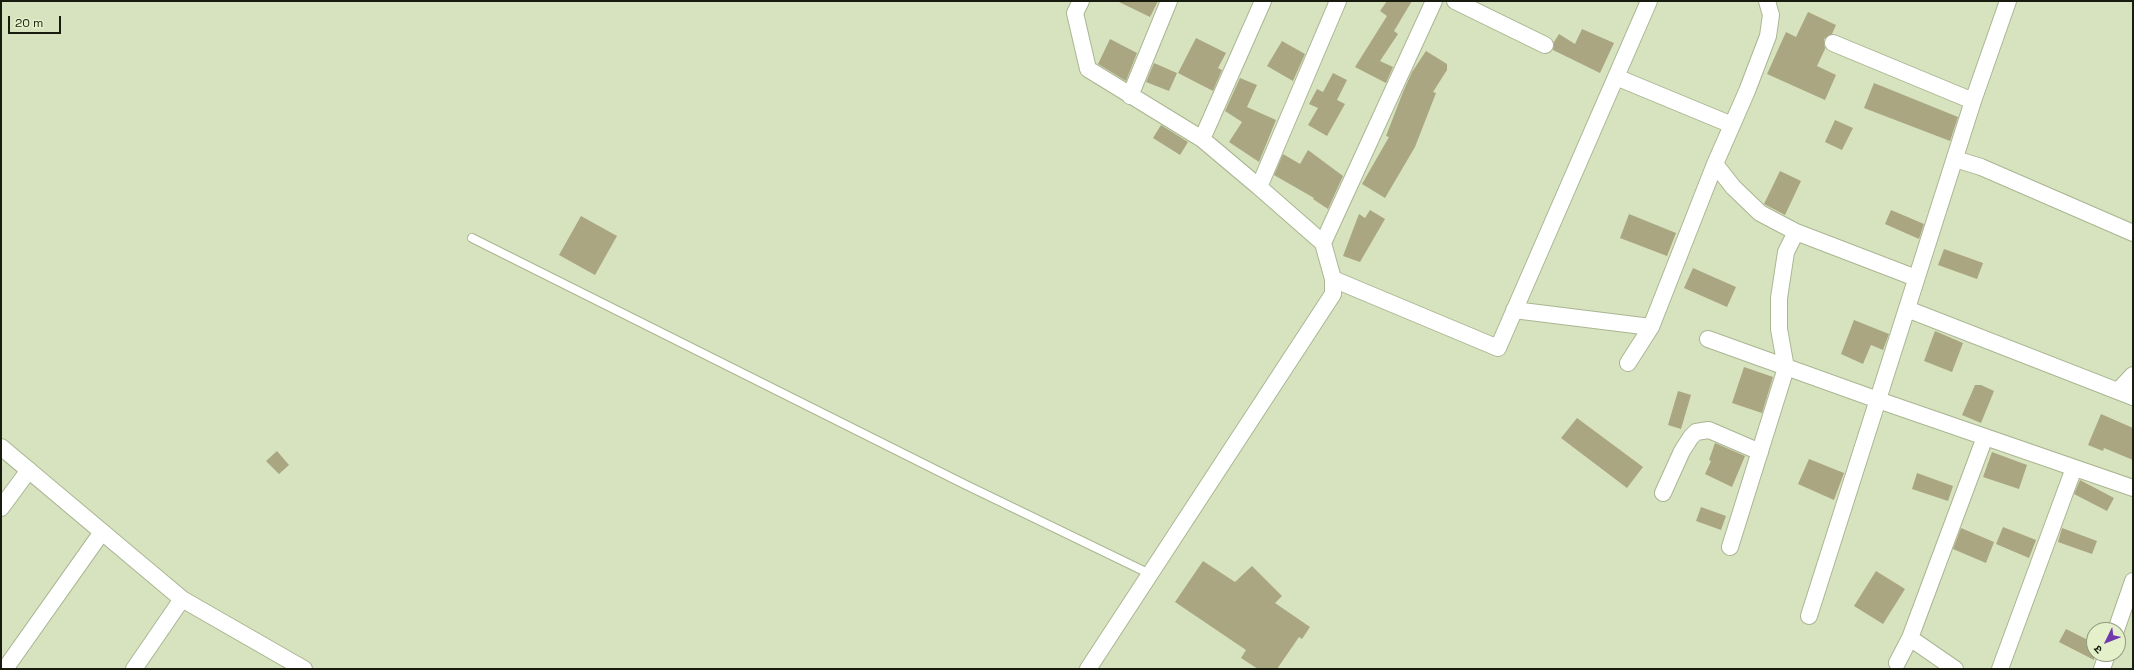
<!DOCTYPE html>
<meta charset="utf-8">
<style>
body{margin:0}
#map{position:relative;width:2134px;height:670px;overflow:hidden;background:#d6e3be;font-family:"Space Grotesk","Noto Sans Devanagari",sans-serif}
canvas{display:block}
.frame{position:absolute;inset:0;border:2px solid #171c0e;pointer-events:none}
.north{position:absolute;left:2086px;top:622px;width:40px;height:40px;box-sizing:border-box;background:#e3f0ca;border:1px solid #919b7f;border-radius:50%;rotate:227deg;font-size:11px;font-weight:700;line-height:16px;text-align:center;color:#171c0e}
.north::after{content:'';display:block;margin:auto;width:14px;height:18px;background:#7238ae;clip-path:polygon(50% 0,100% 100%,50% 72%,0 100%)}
.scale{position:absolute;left:8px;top:16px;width:53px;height:18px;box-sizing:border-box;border:2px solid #171c0e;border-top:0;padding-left:5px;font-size:12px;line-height:14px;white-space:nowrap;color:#171c0e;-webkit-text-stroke:3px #e3f0ca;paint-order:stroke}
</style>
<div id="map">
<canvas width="2134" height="670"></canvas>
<div class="frame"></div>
<div class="north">उ</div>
<div class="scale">20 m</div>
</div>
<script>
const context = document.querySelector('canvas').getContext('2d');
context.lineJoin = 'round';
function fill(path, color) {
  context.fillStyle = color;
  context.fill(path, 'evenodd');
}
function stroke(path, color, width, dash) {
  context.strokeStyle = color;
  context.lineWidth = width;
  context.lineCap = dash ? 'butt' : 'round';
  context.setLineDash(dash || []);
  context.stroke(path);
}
fill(new Path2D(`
 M1117 1H1158L1150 17Z
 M1387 1H1412L1394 31 1398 34 1380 61 1393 67 1386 83 1355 67 1387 16 1380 11Z
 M1808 12 1836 25 1832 34 1824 39 1825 49 1817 66 1836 75 1825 100 1767 74 1786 32 1796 37Z
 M1582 29 1614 43 1600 73 1553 50 1554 42 1559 34 1575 44Z
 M1196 38 1226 53 1218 68 1222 70 1213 91 1178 73Z
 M1110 39 1137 53 1126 81 1098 64Z
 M1282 41 1305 54 1293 81 1267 66Z
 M1426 51 1447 64V70L1433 92 1436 93 1415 147 1385 198 1362 184 1389 137 1386 136 1403 92 1412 72Z
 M1154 63 1177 73 1169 91 1146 82Z
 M1333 73 1347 80 1337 100 1345 104 1327 136 1308 125 1318 108 1309 104 1317 89 1323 92Z
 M1240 78 1257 85 1247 107 1276 120 1259 162 1229 142 1242 122 1225 111Z
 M1874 83 1958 117 1950 141 1864 108Z
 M1835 120 1853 128 1842 150 1825 142Z
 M1161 125 1188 142 1180 155 1153 138Z
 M1308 150 1343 176 1328 209 1313 199 1314 198 1274 175 1283 154 1300 164Z
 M1780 171 1801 181 1785 215 1764 204Z
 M1370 210 1385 219 1360 262 1343 256 1359 214 1365 218Z
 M1891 210 1924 224 1919 239 1885 224Z
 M1629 214 1676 233 1667 256 1620 238Z
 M581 216 617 236 595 275 559 255Z
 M1944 249 1983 263 1977 279 1938 265Z
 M1693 268 1736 287 1727 307 1684 288Z
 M1854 320 1889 334 1883 350 1871 345 1863 364 1841 354Z
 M1935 331 1963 343 1952 372 1924 361Z
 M1744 367 1773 377 1762 413 1732 403Z
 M1975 385H1981L1994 391 1981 423 1962 415Z
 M1678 391 1691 395 1681 429 1668 425Z
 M2101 414 2133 428V460L2104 448 2103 451 2088 445Z
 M1577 418 1643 467 1627 488 1561 438Z
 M1715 443 1745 456 1732 487 1705 474 1711 461 1709 460Z
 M277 451 289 465 279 474 266 461Z
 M1992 452 2027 465 2019 489 1983 477Z
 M1809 459 1844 473 1834 500 1798 484Z
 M1917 473 1953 486 1948 501 1912 489Z
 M2080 480 2114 498 2107 511 2074 494Z
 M1701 507 1726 516 1721 530 1696 521Z
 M2003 527 2036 540 2029 558 1996 544Z
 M1961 528 1994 542 1986 563 1953 549Z
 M2062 528 2097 541 2092 554 2058 542Z
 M1203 561 1235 582 1252 566 1282 596 1275 603 1310 627 1302 639 1299 637 1277 669H1258L1241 658 1246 650 1175 602Z
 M1876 571 1905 589 1883 624 1854 606Z
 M2066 629 2094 643V660L2059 642Z`), '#aaa682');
const lane = new Path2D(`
 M472 238 964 484 1150 574`);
const street = new Path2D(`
 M1081 1 1075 13 1088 69 1202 139 1259 187
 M1434 1 1323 243 1333 279 1498 348 1649 1
 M1455 1 1545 45
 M1833 43 1973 101
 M1616 77 1732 125
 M1130 96 1169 1
 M1202 139 1263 1
 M1955 159 1981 167 2133 233
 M1715 164 1733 187 1760 213 1796 232 1916 278
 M1323 243 1259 187 1338 1
 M1907 309 2133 397
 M1514 310 1651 327
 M1708 339 1878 400 2133 488
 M1628 363 1651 327 1715 164 1747 91 1768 36 1771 15 1767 1
 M2118 391 2133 375
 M1 447 182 599 304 669
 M1663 493 1682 451 1691 437 1696 432 1709 430 1760 452
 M1 508 29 470
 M1730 547 1786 368 1779 329V298L1786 252 1796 232
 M1809 616 1973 101 2008 1
 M2116 630 2133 581
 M1910 638 1955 669
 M1897 663 1910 638 1985 437
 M5 669 102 532
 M134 669 182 599
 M1088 669 1333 294V279
 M2000 669 2074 468
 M2102 669 2107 654`);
stroke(lane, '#aab692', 10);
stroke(street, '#aab692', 18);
stroke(lane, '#fff', 8);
stroke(street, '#fff', 16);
</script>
